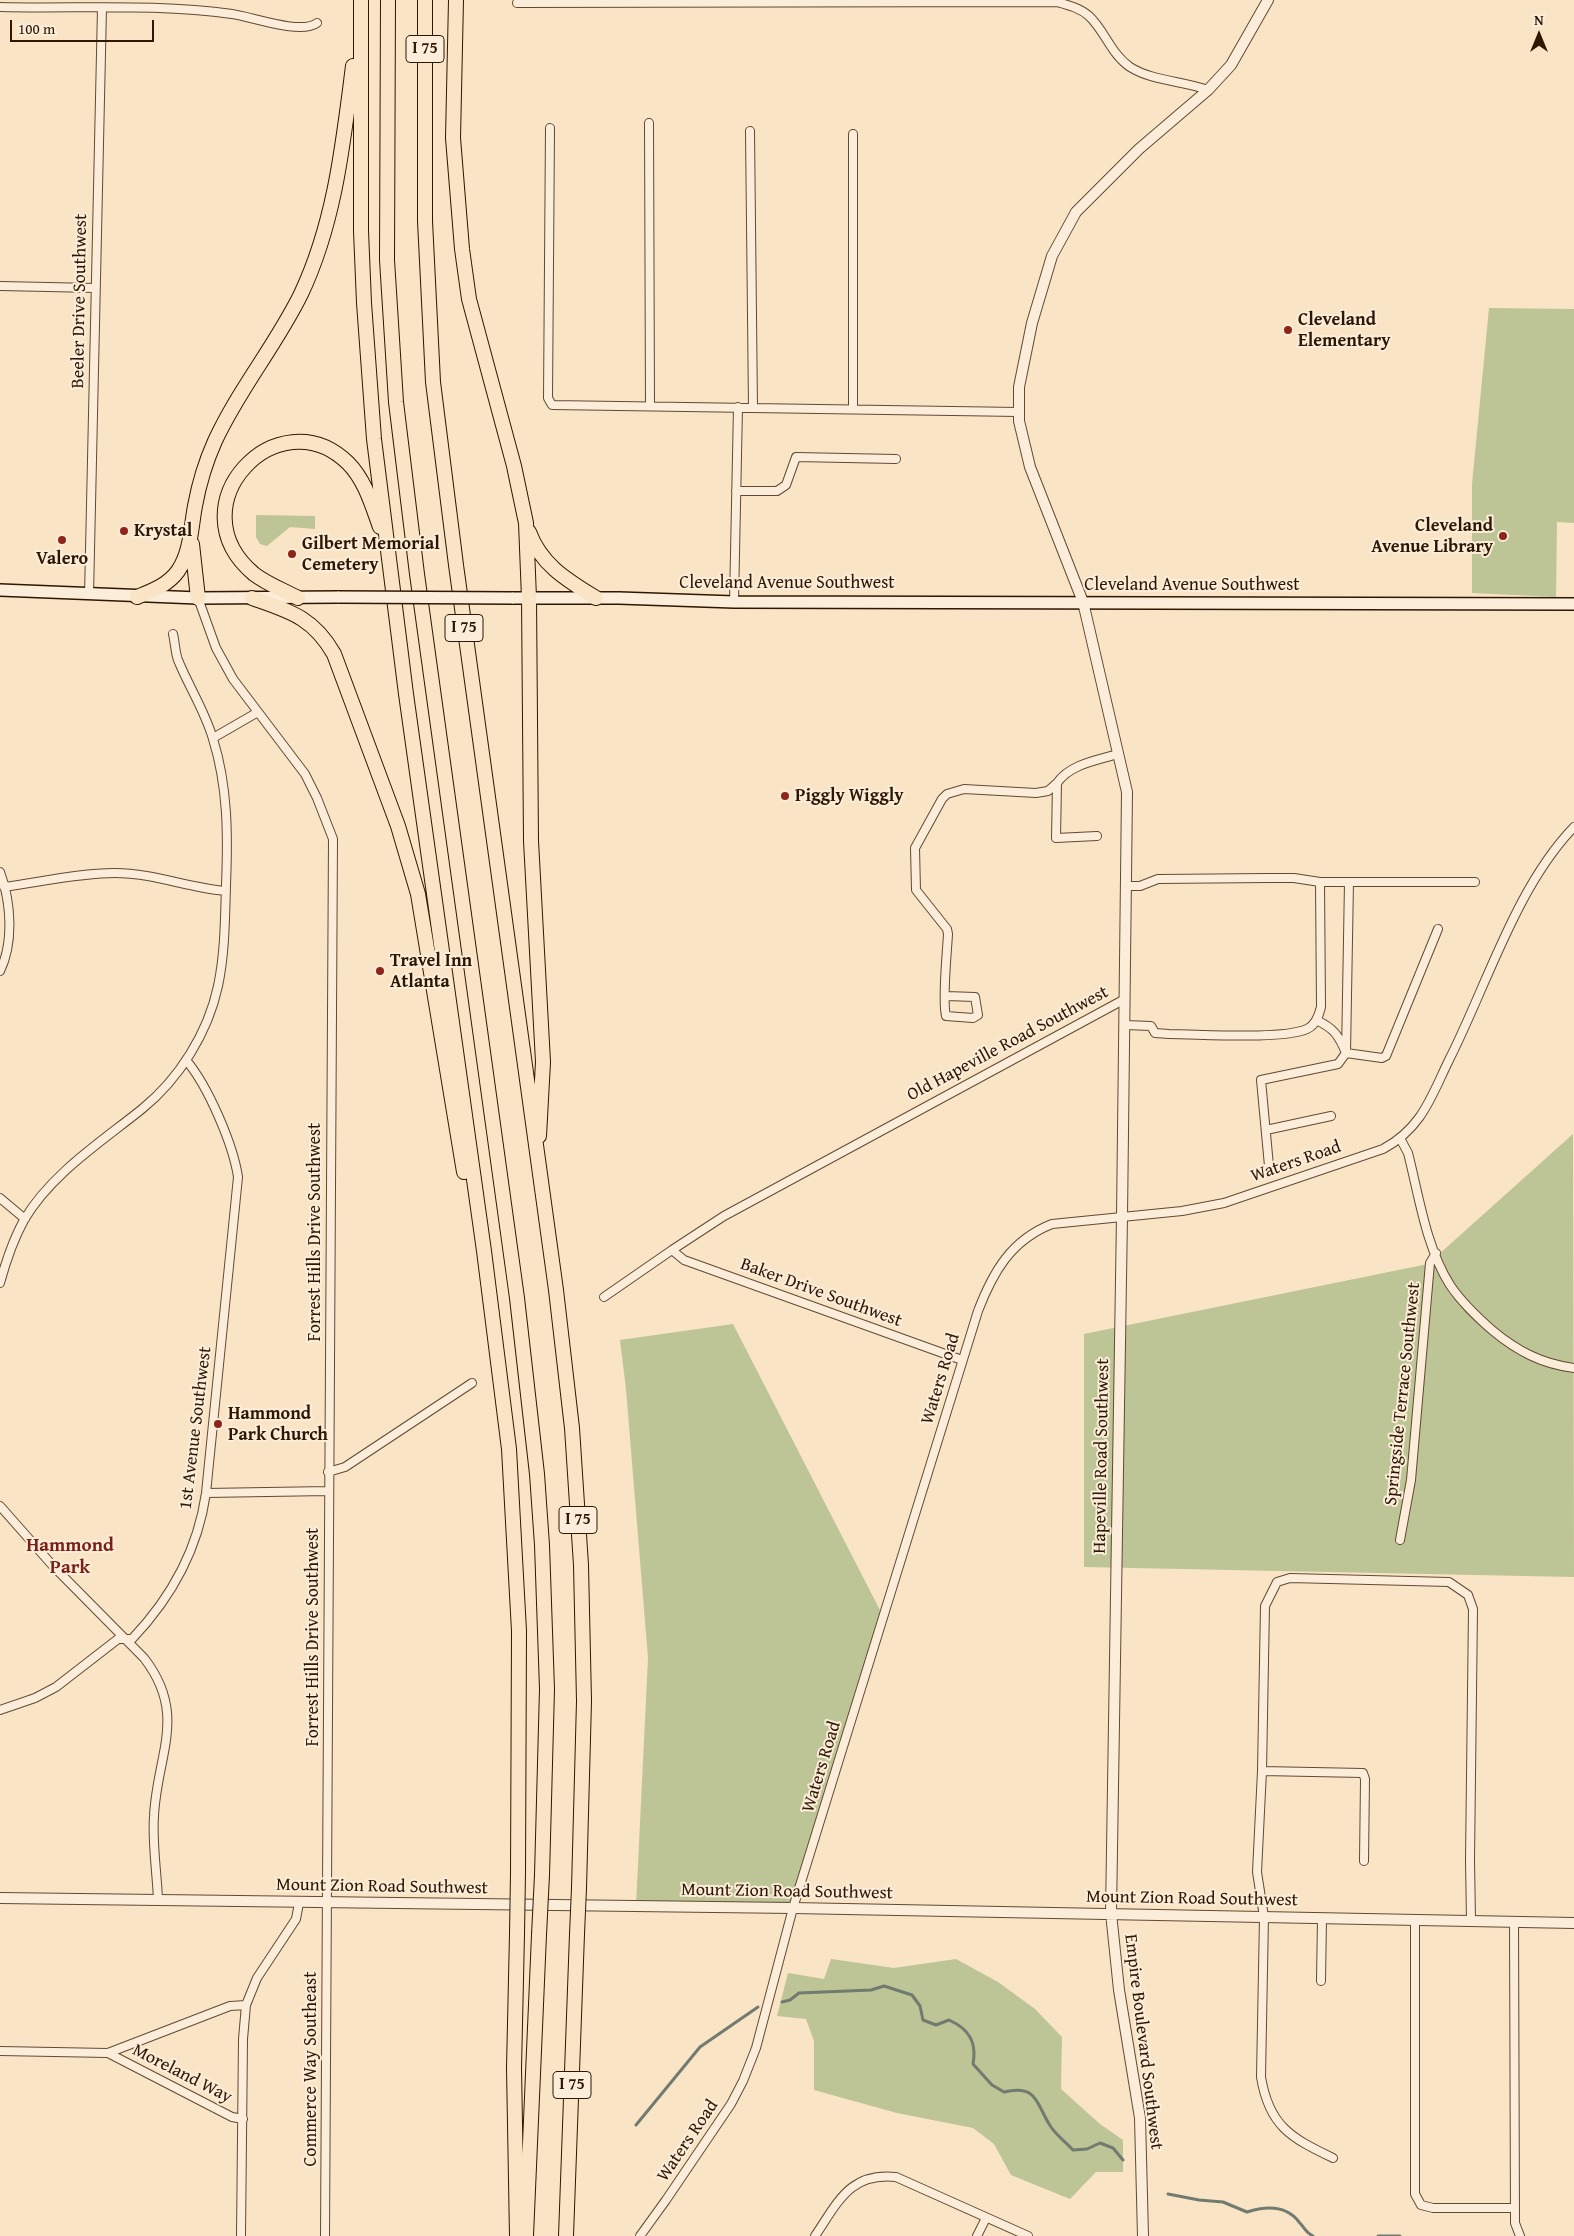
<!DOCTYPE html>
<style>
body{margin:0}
#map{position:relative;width:1574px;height:2236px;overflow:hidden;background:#f9e4c5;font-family:"Gentium Book Plus",serif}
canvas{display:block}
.north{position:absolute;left:1514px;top:10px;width:50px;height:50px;-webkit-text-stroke:4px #fbedd9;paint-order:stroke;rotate:0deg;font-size:14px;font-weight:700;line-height:20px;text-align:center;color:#2e1702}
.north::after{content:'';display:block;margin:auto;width:18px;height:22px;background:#2e1702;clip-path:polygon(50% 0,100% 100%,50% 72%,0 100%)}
.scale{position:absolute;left:10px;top:20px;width:144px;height:22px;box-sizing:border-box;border:2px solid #2e1702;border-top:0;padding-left:6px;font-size:15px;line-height:18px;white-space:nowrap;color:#2e1702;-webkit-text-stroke:4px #fbedd9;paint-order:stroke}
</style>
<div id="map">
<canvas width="1574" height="2236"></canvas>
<div class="north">N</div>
<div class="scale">100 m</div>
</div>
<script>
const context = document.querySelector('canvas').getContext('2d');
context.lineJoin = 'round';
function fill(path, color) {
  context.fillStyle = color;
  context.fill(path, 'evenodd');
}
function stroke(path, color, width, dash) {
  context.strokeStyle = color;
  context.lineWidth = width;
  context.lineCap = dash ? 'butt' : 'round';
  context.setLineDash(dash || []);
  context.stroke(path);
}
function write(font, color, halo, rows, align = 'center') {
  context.font = font + ' "Gentium Book Plus",serif';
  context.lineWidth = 4;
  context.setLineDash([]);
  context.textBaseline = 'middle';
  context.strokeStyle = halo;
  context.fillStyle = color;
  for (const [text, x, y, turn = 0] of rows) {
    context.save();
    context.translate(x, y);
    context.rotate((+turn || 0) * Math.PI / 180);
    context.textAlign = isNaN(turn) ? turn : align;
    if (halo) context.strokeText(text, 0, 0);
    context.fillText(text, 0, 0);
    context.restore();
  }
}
fill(new Path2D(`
 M1489 308 1574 309V523L1557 522 1556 597 1472 593V484Z
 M256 515 315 516V529L290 527 267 546 260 544 256 537Z
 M1573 1134 1574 1577 1084 1567V1334L1428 1264Z
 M733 1324 885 1620 848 1717 821 1825 789 1911 636 1906 648 1658 626 1389 620 1340Z
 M831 1959 894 1968 956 1959 998 1982 1035 2009 1062 2037 1061 2089 1100 2124 1123 2140V2172H1096L1070 2199 1011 2175 994 2144 973 2128 897 2113 814 2090V2041L806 2019 777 2016 788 1973 824 1979Z`), '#bdc495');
stroke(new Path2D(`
 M782 2002 790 2000 799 1993 871 1990 884 1986 912 1995 920 2006 923 2020 936 2025 949 2020C969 2029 977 2042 973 2064L992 2085 1004 2092C1039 2084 1036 2105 1051 2127 1057 2136 1066 2142 1073 2150L1087 2149 1100 2143 1113 2148 1123 2160
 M636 2125 700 2047 758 2007
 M1168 2194 1199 2200 1223 2202 1247 2212C1266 2206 1286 2205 1299 2222 1305 2228 1305 2232 1313 2236
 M1378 2236H1400`), '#717b6f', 3);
const minor = new Path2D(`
 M517 3 1057 2C1068 5 1080 8 1089 16 1105 31 1111 54 1130 67 1152 81 1184 81 1208 90
 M0 7C77 9 155 3 232 14 253 17 300 35 317 23
 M649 123 650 406
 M550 128 548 398 552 405 1019 412
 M750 131 753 408
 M853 134V409
 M0 286 95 288
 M736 491H777L786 485 796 457 896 459
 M89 595 102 8
 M198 598 216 648 233 679 305 774 317 798 333 839 325 2236
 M734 602 738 407
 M213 738 258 712
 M1097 836 1056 838 1057 783C1070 764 1098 760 1118 754
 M0 872C11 902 14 942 0 971
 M1126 886H1140L1158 879 1268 878H1294L1320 882H1475
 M4 887C41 882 79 873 115 873 153 873 189 888 226 891
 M946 996 975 997 978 1015 973 1018 946 1016C942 1000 947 953 948 934L947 929 916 890 915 848 942 799 947 794 964 789 1036 793 1048 791 1057 783
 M1316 1020C1334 1028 1339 1036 1346 1053L1382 1058 1386 1056 1438 929
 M1125 1025 1151 1026 1155 1033 1169 1034C1201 1034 1281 1040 1307 1029 1316 1025 1319 1015 1321 1007L1320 882
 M1266 1130 1331 1116
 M1401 1140 1408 1153C1419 1196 1426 1247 1450 1285 1462 1303 1476 1316 1492 1330 1517 1351 1542 1364 1574 1368
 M1269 1166 1261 1080 1338 1064 1346 1053 1349 882
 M0 1198 25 1219
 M672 1250 684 1260 962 1360
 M0 1283C6 1261 13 1240 24 1220 51 1174 101 1142 142 1109 179 1079 208 1033 218 986 225 953 225 918 226 885 228 835 228 787 213 739 205 711 189 687 178 660 175 652 175 642 173 634
 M604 1297 672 1250 724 1216 1125 999
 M328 1472 345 1467 472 1383
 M206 1493 328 1491
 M0 1506 53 1566 144 1658C188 1715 157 1754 154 1816 152 1843 157 1873 158 1900
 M1400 1540 1411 1480 1430 1263 1436 1253
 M0 1710 35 1698 56 1687 118 1639H132C171 1598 198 1549 206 1493L238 1177C233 1144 208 1086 186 1060
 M1262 1771 1363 1773 1365 1779 1364 1861
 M1415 1920V2194L1421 2205 1433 2208H1515
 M1514 1921 1515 2223 1520 2236
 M1321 1981 1322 1919
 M0 2051 108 2053 230 2006 246 2005
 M108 2053 232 2117 243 2119
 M1333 2158C1291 2138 1269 2126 1261 2077L1264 1917 1257 1872 1262 1771 1265 1606 1277 1582 1290 1578 1449 1582 1468 1595 1473 1609 1470 1860 1471 1920
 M241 2236 243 2039 246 2005 257 1978 296 1919 299 1903
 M640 2236 666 2200 731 2104 743 2081 756 2048 793 1908 978 1311C993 1272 1011 1240 1052 1224L1182 1211 1224 1203 1383 1149C1422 1128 1431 1097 1449 1060 1487 985 1516 887 1574 827
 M815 2236C838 2202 850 2172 896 2177L1028 2236
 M977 2236 986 2218`);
const tertiary = new Path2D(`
 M0 1898 793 1908 1574 1923
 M1143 2236 1140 2118 1119 1990 1111 1913 1122 1216 1127 792 1083 602 1030 467 1019 421V387L1032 323 1052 256 1076 212 1139 149 1208 90 1231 65 1268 0`);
const secondary = new Path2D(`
 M0 590 198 598 339 597
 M512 598H619L734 602 1574 604`);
const motorway = new Path2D(`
 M361 0V231L364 303 374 439 406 694 484 1251 509 1449 519 1631 518 1873
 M388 0 387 260 396 402 417 574 517 1298 537 1474 542 1545 547 1689 542 1875
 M425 0V221L433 382 456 565 556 1290 572 1428 581 1565 584 1701 579 1888
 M456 0 453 138 462 249 469 299 514 466 526 523 529 598 531 841 543 1062 539 1136
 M529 532C541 565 567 580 596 598
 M192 544 198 598
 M137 597C152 591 168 585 178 571 191 552 191 527 195 506 199 484 206 461 215 441 239 389 276 345 301 294 335 222 343 144 353 66
 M252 598C289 611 313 617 334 654L398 826 418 894 464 1172
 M298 598C283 590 267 584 254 574 173 506 278 395 348 463 365 480 372 505 380 527
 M517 1934 514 2068 517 2236
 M526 2236 539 1935
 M566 2236 577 1934`);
stroke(minor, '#614a33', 10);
stroke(tertiary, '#614a33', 12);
stroke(secondary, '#2e1702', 14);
stroke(motorway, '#2e1702', 16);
stroke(minor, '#fbedd9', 8);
stroke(tertiary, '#fbedd9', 10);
stroke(secondary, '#fbedd9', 11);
stroke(motorway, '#f9e4c5', 14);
const secondaryBridge = new Path2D(`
 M339 597 512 598`);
const motorwayBridge = new Path2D(`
 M517 1934 518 1873
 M577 1934 579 1888
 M539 1935 542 1875`);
stroke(secondaryBridge, '#2e1702', 14, []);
stroke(motorwayBridge, '#2e1702', 16, []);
stroke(secondaryBridge, '#fbedd9', 11);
stroke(motorwayBridge, '#f9e4c5', 14);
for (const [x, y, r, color] of [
 [1288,330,5,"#8f2418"],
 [124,531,5,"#8f2418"],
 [1503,536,5,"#8f2418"],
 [62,540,5,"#8f2418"],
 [292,554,5,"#8f2418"],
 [785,796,5,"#8f2418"],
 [380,971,5,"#8f2418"],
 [218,1424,5,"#8f2418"]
]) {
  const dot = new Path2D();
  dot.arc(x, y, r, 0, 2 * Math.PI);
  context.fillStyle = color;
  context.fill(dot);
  stroke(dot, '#fbedd9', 2);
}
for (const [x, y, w] of [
 [425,49,38],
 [464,628,38],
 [578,1520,38],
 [572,2085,38]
]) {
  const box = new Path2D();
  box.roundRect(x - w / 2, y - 13.5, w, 27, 4);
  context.fillStyle = '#fbedd9';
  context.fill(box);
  stroke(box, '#2e1702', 1);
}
write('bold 16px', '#2e1702', null, [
 ["I 75",425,49],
 ["I 75",464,628],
 ["I 75",578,1520],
 ["I 75",572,2085]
]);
write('18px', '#2e1702', '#fbedd9', [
 ["Beeler Drive Southwest",80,301,-89],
 ["Cleveland Avenue Southwest",787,583],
 ["Cleveland Avenue Southwest",1192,585],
 ["Old Hapeville Road Southwest",1008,1044,-28],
 ["Waters Road",1296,1162,-19],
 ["Forrest Hills Drive Southwest",315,1232,-90],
 ["Baker Drive Southwest",821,1293,20],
 ["Waters Road",941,1379,-73],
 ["Springside Terrace Southwest",1403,1394,-84],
 ["1st Avenue Southwest",196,1428,-83],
 ["Hapeville Road Southwest",1102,1456,-89],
 ["Forrest Hills Drive Southwest",313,1637,-90],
 ["Waters Road",822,1767,-73],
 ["Mount Zion Road Southwest",382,1887,1],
 ["Mount Zion Road Southwest",787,1892,1],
 ["Mount Zion Road Southwest",1192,1899,1],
 ["Empire Boulevard Southwest",1143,2042,83],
 ["Commerce Way Southeast",311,2069,-90],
 ["Moreland Way",182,2074,27],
 ["Waters Road",688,2141,-56]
]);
write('bold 18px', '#2e1702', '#fbedd9', [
 ["Cleveland",1298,320],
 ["Elementary",1298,341],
 ["Cleveland",1493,526,"right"],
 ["Avenue Library",1493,547,"right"],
 ["Krystal",134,531],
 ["Gilbert Memorial",302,544],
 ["Cemetery",302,565],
 ["Valero",62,559,"center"],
 ["Piggly Wiggly",795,796],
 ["Travel Inn",390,961],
 ["Atlanta",390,982],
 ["Hammond",228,1414],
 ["Park Church",228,1435]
], 'left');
write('bold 19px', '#7a1f14', '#fbedd9', [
 ["Hammond",70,1546],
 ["Park",70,1568]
]);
</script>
